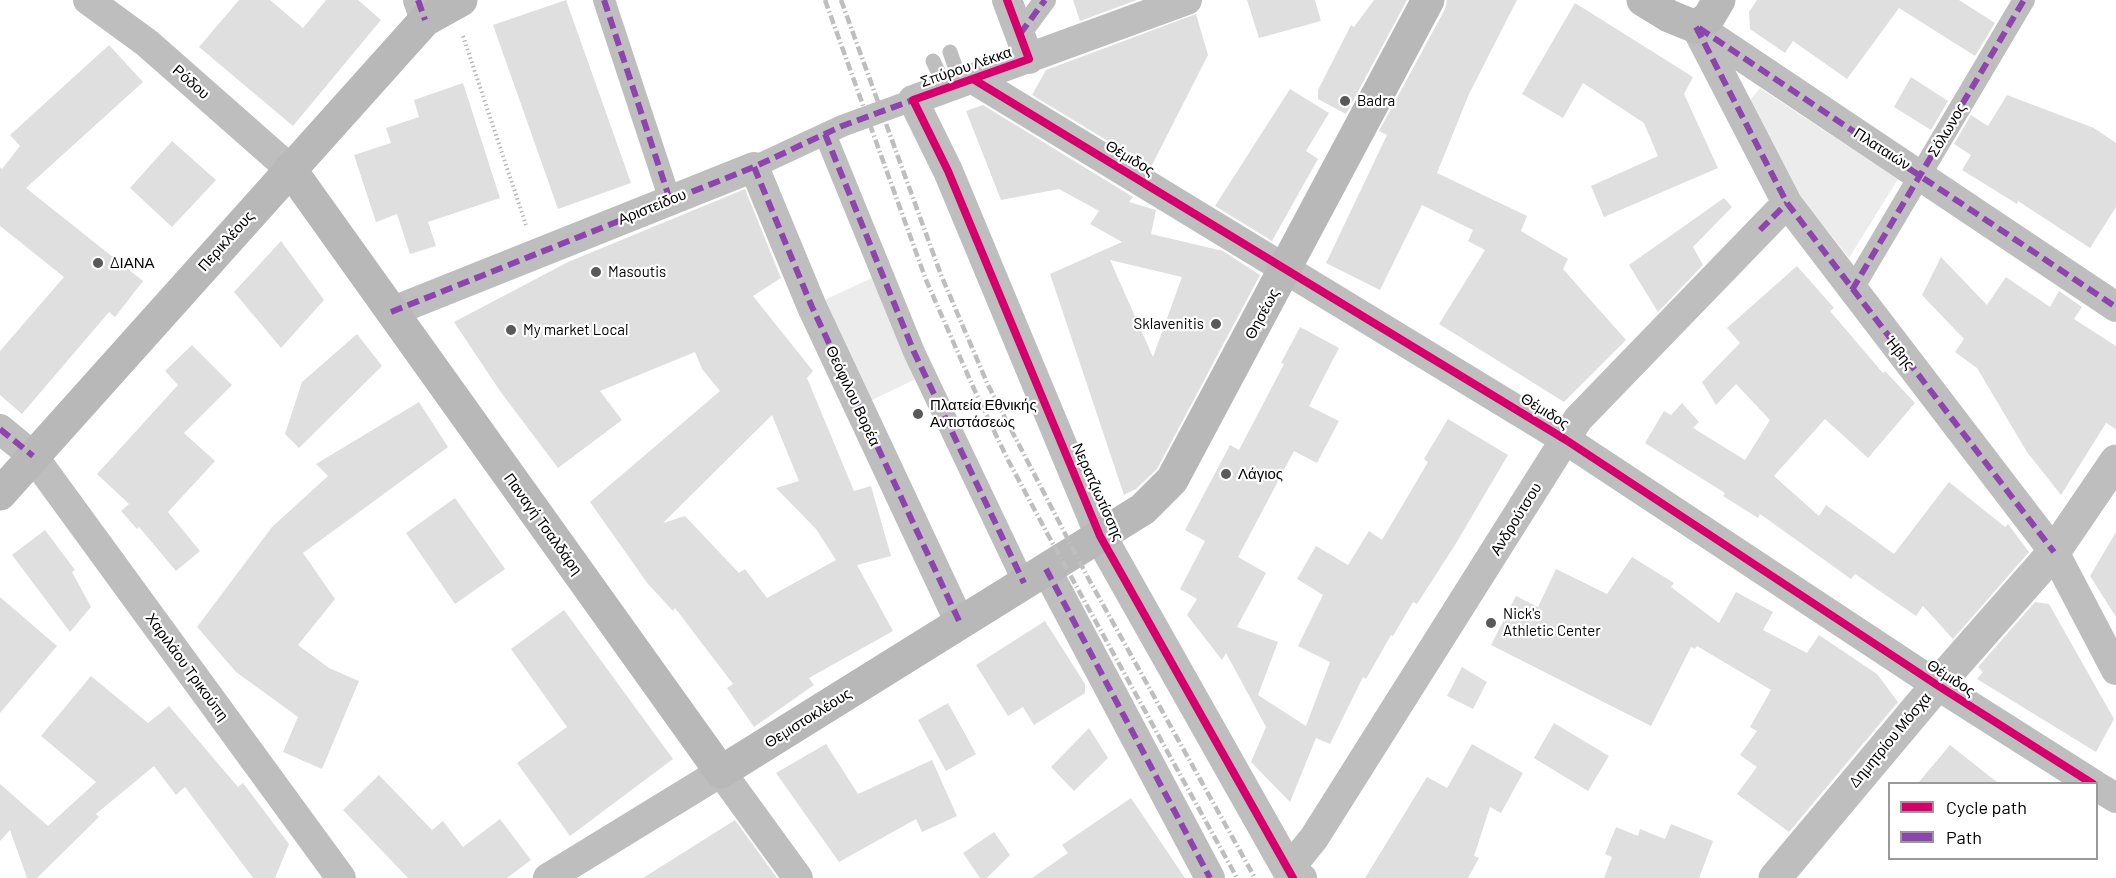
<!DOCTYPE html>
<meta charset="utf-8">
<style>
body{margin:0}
#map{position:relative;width:2116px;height:878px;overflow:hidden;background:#fff;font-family:Barlow,sans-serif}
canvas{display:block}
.legend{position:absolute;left:1888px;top:782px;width:210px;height:78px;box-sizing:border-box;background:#fff;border:2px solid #999;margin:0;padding:8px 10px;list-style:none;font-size:18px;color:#000}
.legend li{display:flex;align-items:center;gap:12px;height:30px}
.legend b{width:30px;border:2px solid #999}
</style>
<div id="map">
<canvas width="2116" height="878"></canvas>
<ul class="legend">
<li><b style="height:8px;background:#d6006c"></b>Cycle path</li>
<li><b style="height:8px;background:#8e44ad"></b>Path</li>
</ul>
</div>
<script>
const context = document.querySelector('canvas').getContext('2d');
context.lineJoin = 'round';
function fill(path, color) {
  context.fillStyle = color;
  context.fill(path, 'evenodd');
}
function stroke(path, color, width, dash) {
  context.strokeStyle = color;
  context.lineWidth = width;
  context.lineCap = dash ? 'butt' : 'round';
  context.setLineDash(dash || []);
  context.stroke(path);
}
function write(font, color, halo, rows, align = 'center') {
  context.font = font + ' Barlow,sans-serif';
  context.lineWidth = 4.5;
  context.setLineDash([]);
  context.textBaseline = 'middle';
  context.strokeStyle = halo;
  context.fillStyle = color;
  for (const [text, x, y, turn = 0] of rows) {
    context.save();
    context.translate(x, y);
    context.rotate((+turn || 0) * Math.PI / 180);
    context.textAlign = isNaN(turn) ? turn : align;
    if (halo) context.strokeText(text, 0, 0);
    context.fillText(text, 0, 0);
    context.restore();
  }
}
fill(new Path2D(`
 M1760 88 1898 179 1849 258 1789 182 1746 105Z
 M874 277 922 376 870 401 822 301Z`), '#ececec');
fill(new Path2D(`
 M239 0H270L303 28 326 0H358L381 20 293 126 199 47Z
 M566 0 631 183 558 209 493 25Z
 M1073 0H1137L1080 21Z
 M1247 0H1315L1321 21 1259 38Z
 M1374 0H1407L1346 114 1318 99V90L1351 25 1354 27Z
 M1447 0H1517L1469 94 1437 173 1527 216 1521 231 1568 259 1563 269 1626 340 1564 402 1439 324 1485 250 1468 241 1473 230 1422 205 1380 290 1326 263 1387 135 1379 131 1445 9Z
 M1757 0H1959L1995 23 1975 56 1899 8 1847 79 1793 41 1785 53 1750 29 1749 12Z
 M1575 3 1693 77 1684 94 1718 168 1604 217 1591 186 1658 156 1644 123 1583 83 1563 118 1522 94Z
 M1196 14 1208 55 1151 167 1032 95 1046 70Z
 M109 45 143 82 26 188 143 281 115 317 109 312 22 414 0 395V351L64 277 0 226V167L2 169 20 146 10 135Z
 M1911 77 1948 101 1931 130 1894 107Z
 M463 83 500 198 428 222 436 246 410 254 397 214 376 222 354 155 391 143 386 128 419 117 414 100Z
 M1290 89 1329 113 1306 151 1318 159 1272 241 1215 206Z
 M2007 95 2094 128 2116 143V207L2090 248 2018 201 2017 204 1962 170 1971 155 1954 144 1971 115 1988 126Z
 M983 105 1133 197 1129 202 1156 210 1151 234 1223 251 1260 275 1157 469 1136 489 1124 495 1050 274 1122 242 1090 224 1099 211 1059 189 1001 200 966 111ZM1110 260 1182 277 1153 357Z
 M172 141 216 180 172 227 130 188Z
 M745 189 781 278 753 296 813 371 807 378 854 491 871 486 891 556 857 565 893 631 809 678 814 685 754 727 727 688 733 684 675 608 673 611 648 584 590 502 720 391 702 369 695 352 600 391 622 420 558 468 500 391 454 322 568 262ZM772 415 799 481 776 488 816 529 836 560 767 598 745 569 739 573 685 516 663 523Z
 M1724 198 1732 207 1693 247 1703 265 1658 312 1629 265Z
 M281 241 324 300 281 348 234 292Z
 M1941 257 1987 305 2006 277 2050 307 2059 291 2082 307 2074 319 2116 346V429L2106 423 2061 495 2027 452 1977 368 1955 352 1964 339 1922 295Z
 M1797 266 1834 308 1830 311 1883 373 1885 371 1915 403 1868 458 1825 419 1774 476 1819 516 1826 505 1894 554 1949 482 2005 527 2008 524 2029 552 1953 639 1923 606 1916 616 1855 574 1851 579 1760 514 1758 518 1723 496 1725 493 1645 443 1664 411 1671 415 1682 403 1699 422 1693 428 1745 460 1770 420 1736 384 1716 405 1702 382 1740 343 1727 328Z
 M1300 327 1339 348 1309 406 1339 421 1317 463 1294 451 1238 557 1266 573 1237 627 1278 642 1258 695 1306 726 1330 662 1298 646 1323 595 1297 579 1316 546 1348 565 1369 531 1382 540 1428 462 1424 459 1448 419 1508 455 1455 545 1417 604 1413 602 1393 636 1391 635 1366 679 1363 677 1330 744 1316 738 1290 802 1251 762 1266 727 1226 653 1222 660 1187 615 1197 599 1180 589 1205 541 1185 530 1230 445 1239 450 1284 364 1281 363Z
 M357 334 382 366 299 448 285 434 302 382Z
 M192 345 232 385 184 433 215 461 168 512 200 551 176 571 139 527 137 529 121 511 129 504 97 474 178 385 165 371Z
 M419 402 448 447 303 553 335 599 298 645 329 668 359 681 322 769 283 752 298 717 236 672 197 627 272 527 328 476 316 464Z
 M455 498 505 569 455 604 406 533Z
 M45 530 75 570 72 572 91 607 70 632 12 555Z
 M2116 532V617L2090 576Z
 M1632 557 1674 583 1671 587 1719 623 1736 592 1773 612 1763 630 1807 653 1819 635 1877 674 1898 702 1789 832 1737 794 1757 767 1740 755 1757 731 1750 727 1771 690 1697 646 1695 649 1691 647 1651 726 1491 645 1516 596 1538 607 1556 569 1607 594Z
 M0 597 57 646 0 713Z
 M2035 602 2049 604 2114 719 2096 752 1977 679 1983 672 1978 667Z
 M564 610 673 759 570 836 517 763 567 727 511 649Z
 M1045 621 1085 684V693L1034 725 1023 707 1008 716 976 665Z
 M1462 667 1487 682 1473 709 1447 696Z
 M91 676 148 723 169 706 238 787 243 783 289 844 275 878H253L185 787 176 795 154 766 96 814 99 817 37 878H27L10 830 0 841V784L48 826 96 782 41 736Z
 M948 703 976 754 946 771 918 720Z
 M1554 723 1609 756 1588 791 1534 758Z
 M1089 728 1108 758 1074 791 1051 767Z
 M826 744 858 794 932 760 957 816 922 832 916 819 839 862 776 773Z
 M1472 744 1523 773 1501 813 1490 807 1474 856 1479 858 1468 878H1365L1427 777 1447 788Z
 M1950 745 1998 783H1918Z
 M379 775 432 830 443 821 463 847 500 819 531 860 507 878H408L343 810Z
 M1131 798 1185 878H1032L1068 853 1062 845Z
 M735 820 777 878H643Z
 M1671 824 1713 841 1699 878H1604L1612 857 1605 854 1616 827 1638 836 1640 829 1665 839Z
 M994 832 1010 855 987 878H980L963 853Z`), '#dfdfdf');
stroke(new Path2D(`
 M463 36 526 225`), '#b9b9b9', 4, [1.5, 3]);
stroke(new Path2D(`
 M950 52 961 83
 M933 61 946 88`), '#bebebe', 15);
stroke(new Path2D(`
 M604 0 670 200
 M1020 34 1045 0
 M825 134 914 352 1024 583
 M754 167 842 126 913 100
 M1852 290 2024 0`), '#bebebe', 22);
stroke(new Path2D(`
 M88 0 147 43 290 169
 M418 0 425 20
 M1007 0 1029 59
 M1696 27 1787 203 2054 552 2116 670
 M1699 28 2116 307
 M973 79 1566 440 1937 685 2093 784
 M391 312 754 167 812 307 960 623
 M0 429 33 456 341 878
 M1100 536 948 171 913 100 1187 0
 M1046 569 1210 878
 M2096 786 2116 798
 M548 878 721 772 798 878
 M1302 878 1289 869 1314 838 1578 419 1787 203`), '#bebebe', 30);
stroke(new Path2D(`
 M1100 536 1293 878
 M1775 878 1937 685 2054 552 2116 461`), '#bebebe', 33);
stroke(new Path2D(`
 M1643 0 1669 16 1696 27 1709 17 1719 0
 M290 169 721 772 1143 509 1172 480 1428 0
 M0 494 425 20 461 0`), '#b8b8b8', 33);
stroke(new Path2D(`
 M825 0 926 280 974 389 1008 460 1047 533 1237 878
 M841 0 941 275 988 385 1087 576 1255 878`), '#bebebe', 4.5, [9, 3, 1.5, 3]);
stroke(new Path2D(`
 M418 0 425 20
 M604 0 670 200
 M1696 27 1787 203 2054 552
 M1699 28 2116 307
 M1020 34 1045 0
 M825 134 914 352 1024 583
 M754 167 812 307 960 623
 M1760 230 1787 203
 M1852 290 2024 0
 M391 312 754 167 842 126 913 100
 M0 429 33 456
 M1046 569 1210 878`), '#8e44ad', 6, [12, 6]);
stroke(new Path2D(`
 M1007 0 1029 59 913 100 948 171 1100 536 1293 878
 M973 79 1566 440 1937 685 2093 784`), '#d6006c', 8);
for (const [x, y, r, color] of [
 [1345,101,6,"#595959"],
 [98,263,6,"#595959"],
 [596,272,6,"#595959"],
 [1216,324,6,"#595959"],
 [511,330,6,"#595959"],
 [918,414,6,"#595959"],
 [1226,474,6,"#595959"],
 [1491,623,6,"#595959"]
]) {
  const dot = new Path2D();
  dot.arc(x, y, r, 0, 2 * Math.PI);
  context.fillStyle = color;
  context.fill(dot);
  stroke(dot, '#fff', 2);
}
write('15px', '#000', '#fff', [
 ["Σπύρου Λέκκα",966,67,-19],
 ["Ρόδου",191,82,41],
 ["Σόλωνος",1947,130,-59],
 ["Πλαταιών",1882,149,33],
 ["Θέμιδος",1130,158,31],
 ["Αριστείδου",652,207,-22],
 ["Περικλέους",226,241,-48],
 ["Θησέως",1262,314,-62],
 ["Ήβης",1900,353,52],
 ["Θεόφιλου Βορέα",853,396,65],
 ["Θέμιδος",1545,411,32],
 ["Νερατζιωτίσσης",1098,492,66],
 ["Ανδρούτσου",1516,519,-58],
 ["Παναγή Τσαλδάρη",543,524,54],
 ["Χαριλάου Τρικούπη",187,667,54],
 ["Θέμιδος",1951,678,33],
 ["Θεμιστοκλέους",808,718,-32],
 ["Δημητρίου Μόσχα",1890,740,-50]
]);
write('15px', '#000', '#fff', [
 ["Badra",1357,101],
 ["ΔΙΑΝΑ",110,263],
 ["Masoutis",608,272],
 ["Sklavenitis",1204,324,"right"],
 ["My market Local",523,330],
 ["Πλατεία Εθνικής",930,405],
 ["Αντιστάσεως",930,422],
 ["Λάγιος",1238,474],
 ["Nick's",1503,614],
 ["Athletic Center",1503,631]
], 'left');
</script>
